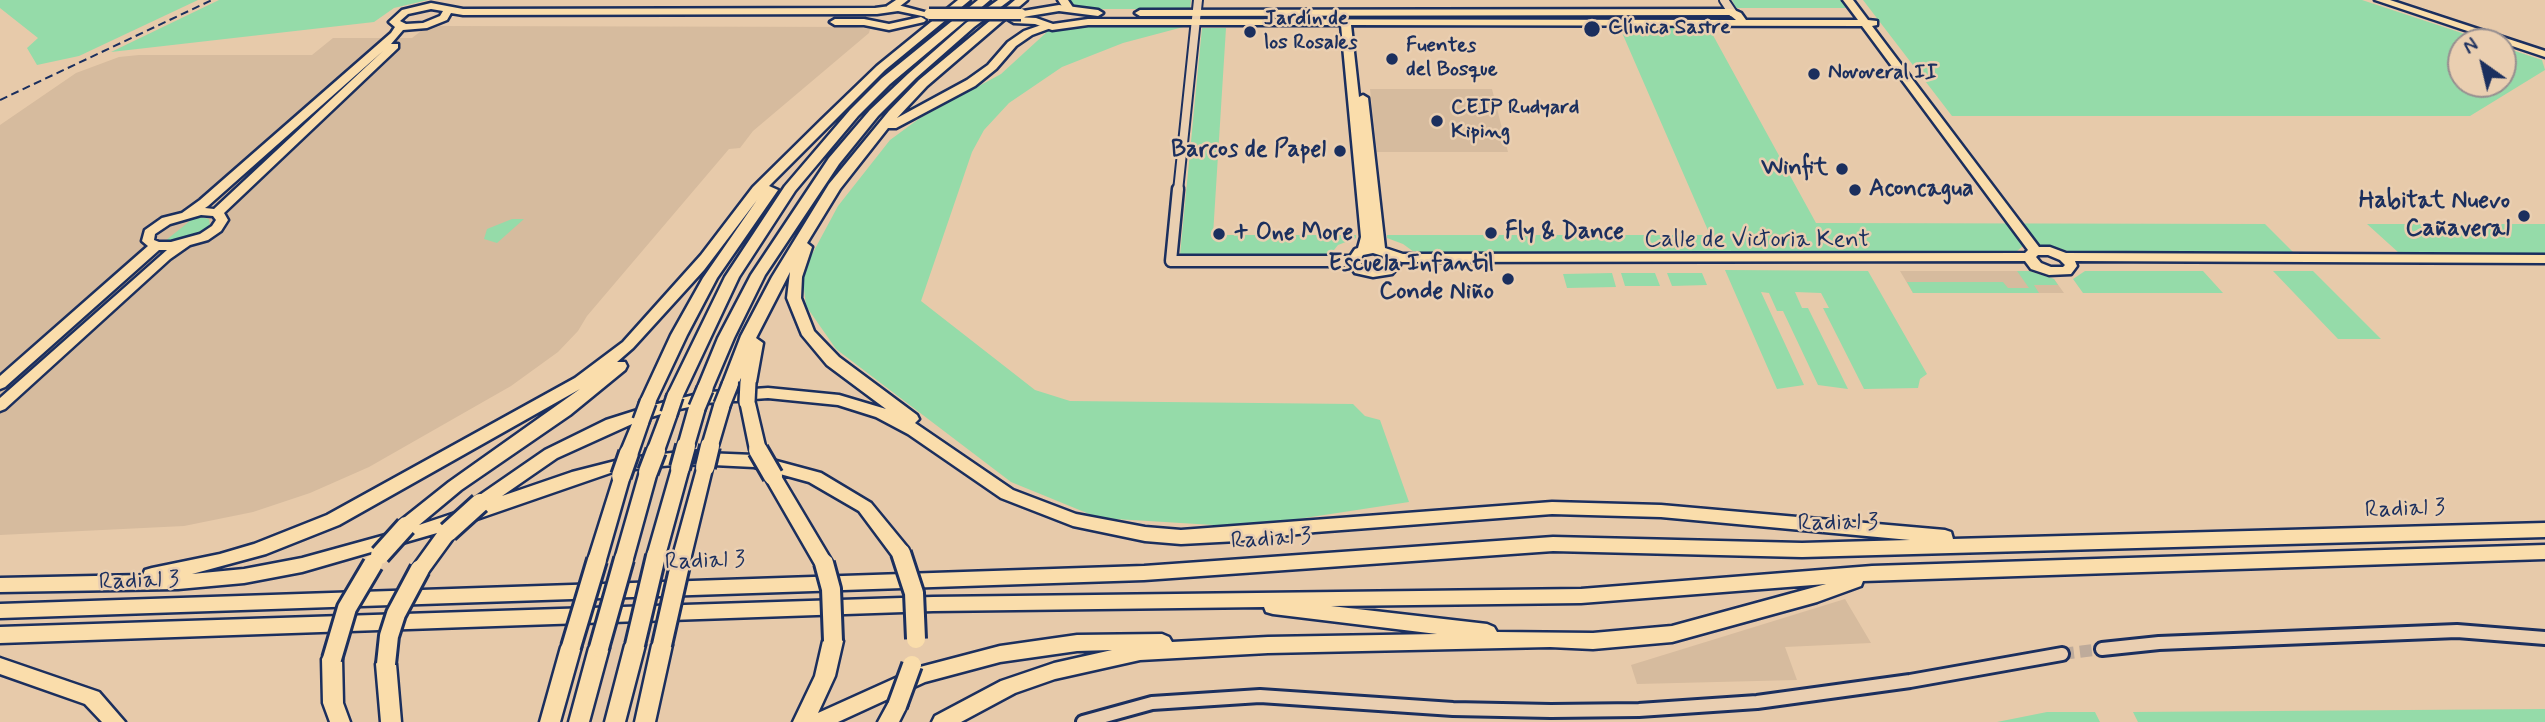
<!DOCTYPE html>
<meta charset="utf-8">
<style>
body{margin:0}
#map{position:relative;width:2545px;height:722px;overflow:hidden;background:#e7caaa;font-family:Mynerve,sans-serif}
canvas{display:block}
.north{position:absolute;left:2447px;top:28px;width:70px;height:70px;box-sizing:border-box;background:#eacfb1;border:2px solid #978f90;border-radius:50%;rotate:326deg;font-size:19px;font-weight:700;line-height:28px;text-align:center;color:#1b2f5e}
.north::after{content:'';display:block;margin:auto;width:24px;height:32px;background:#1b2f5e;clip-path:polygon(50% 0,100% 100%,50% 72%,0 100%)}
</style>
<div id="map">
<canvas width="2545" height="722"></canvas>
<div class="north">N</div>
</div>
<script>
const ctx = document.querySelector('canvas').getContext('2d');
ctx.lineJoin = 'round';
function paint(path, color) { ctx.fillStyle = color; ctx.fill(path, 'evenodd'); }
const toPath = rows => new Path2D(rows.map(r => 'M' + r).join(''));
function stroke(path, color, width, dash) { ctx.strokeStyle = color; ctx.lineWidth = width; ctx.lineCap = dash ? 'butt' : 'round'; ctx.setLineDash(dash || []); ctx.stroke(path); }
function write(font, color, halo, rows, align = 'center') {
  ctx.font = font + ' Mynerve,sans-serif'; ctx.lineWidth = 5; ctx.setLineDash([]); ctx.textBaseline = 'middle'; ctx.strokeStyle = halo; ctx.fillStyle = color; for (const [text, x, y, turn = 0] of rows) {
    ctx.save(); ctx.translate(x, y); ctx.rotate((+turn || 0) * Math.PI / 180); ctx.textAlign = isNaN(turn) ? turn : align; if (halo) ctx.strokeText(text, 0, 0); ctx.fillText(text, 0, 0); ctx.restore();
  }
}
paint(toPath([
 [440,26,855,27,870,29,869,33,753,131,740,148,729,149,587,316,578,331,558,352,511,386,369,467,310,493,253,512,184,526,0,535,0,125,76,73,119,57,139,55,312,55,333,38,412,38,421,31],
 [1370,89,1492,89,1508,152,1377,152],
 [1900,271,2029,271,2054,279,2064,293,1913,293],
 [1845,599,1871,643,1785,647,1797,680,1637,684,1631,665]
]), '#d6bb9e');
paint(toPath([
 [0,0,198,0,79,56,37,65,27,48,38,38,0,8],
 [219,0,428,0,394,8,374,22,111,52],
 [1068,0,1191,0,1190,9,1083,9,1071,5],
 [1732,0,1842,0,1847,8,1736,8],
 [1863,0,2362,0,2489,42,2461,42,2461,84,2503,84,2503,47,2542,60,2545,70,2470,116,1952,116],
 [1078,26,1187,26,1123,43,1062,67,1009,103,984,130,972,152,921,301,1035,390,1070,401,1353,404,1365,416,1380,420,1409,502,1246,527,1099,518,1011,482,836,349,806,306,802,273,838,206,890,140,920,118,1001,74,1048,31],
 [1202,28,1226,28,1213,235,1356,235,1356,238,1338,245,1330,255,1180,255],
 [1620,28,1709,28,1816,223,2265,224,2293,252,2071,252,2052,246,2024,245,2016,252,1414,252,1403,244,1387,238,1387,235,1710,235],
 [196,216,209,219,210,226,198,235,178,241,165,241],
 [512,219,524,219,497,243,484,239,487,229],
 [2367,224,2545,224,2545,253,2399,253],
 [1725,270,1868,271,1927,374,1920,379,1918,388,1864,389,1823,308,1829,308,1821,293,1795,292,1802,308,1808,308,1848,389,1818,385,1783,311,1777,311,1769,293,1761,292,1804,385,1777,389],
 [2017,271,2029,271,2054,279,2058,285,2034,285,2039,293,1913,293,1907,282,2003,282,2008,288,2029,288],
 [2085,271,2203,271,2223,293,2083,293,2073,279],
 [2273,271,2313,271,2381,339,2338,339],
 [1612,273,1616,287,1567,288,1563,274],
 [1621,273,1655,273,1660,286,1625,286],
 [1667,273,1702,273,1707,285,1672,286],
 [2545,709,2545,722,2138,722,2133,712],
 [2047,712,2095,712,2100,722,1997,722]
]), '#95dba9');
stroke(toPath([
 [2062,654,2102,649]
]), '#beab9b', 12, [12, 6]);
const minorFar2 = toPath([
 [1724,0,1732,12],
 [1178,191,1198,0]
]);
const minorFar1 = toPath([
 [1178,189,1171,261,1353,261]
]);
const minor = toPath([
 [2102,649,2159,643,2457,631,2545,638],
 [1083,722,1152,703,1260,696,1453,709,1551,711,1639,710,1757,702,1910,681,2062,654]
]);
const major = toPath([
 [1843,0,1853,0,1868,20,1877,21,1877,25,1872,26,2039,247,2050,247,2066,253,2545,255,2545,263,2075,261,2077,266,2071,274,2049,275,2031,269,2025,261,1402,262,1373,253,1363,255,1359,261,1364,267,1383,268,1394,261,1400,265,1392,274,1373,277,1355,273,1347,261,1355,249,1358,248,1361,237,1341,25,1088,25,1052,30,1035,24,1014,23,1009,20,1014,17,1036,18,1053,24,1088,19,1736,20,1730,15,1140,16,1135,13,1140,10,1732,9,1741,13,1746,20,1858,20,1843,0],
 [1351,25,1862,26,2028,250,2025,253,1403,254,1385,248,1368,98,1363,95,1359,97,1351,25],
 [2038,255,2048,255,2060,260,2065,265,2063,267,2051,267,2041,263,2036,257,2038,255],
 [2375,0,2390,0,2545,51,2545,57,2375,0],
 [431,3,463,9,875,8,898,5,932,14,927,17,898,11,877,14,463,15,451,13,447,20,427,28,403,30,391,44,398,44,398,48,224,213,228,220,221,231,208,240,190,245,170,259,5,409,0,411,0,398,167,250,159,250,5,387,0,389,0,376,148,246,142,241,145,230,162,218,182,213,200,200,391,33,395,27,389,22,402,10,431,3],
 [431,9,443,11,440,16,423,23,406,24,400,21,408,14,431,9],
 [383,51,214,209,205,208,208,206,383,51],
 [201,215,213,216,216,220,212,226,200,234,171,242,159,242,154,240,155,234,170,224,201,215],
 [1059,5,1098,10,1103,13,1098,16,1059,11,1023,17,1018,14,1023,11,1059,5],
 [921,17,926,20,924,22,889,30,864,25,835,25,830,22,835,19,864,19,889,24,921,17]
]);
const highway = toPath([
 [896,0,908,0,895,10,887,10,887,6,896,0],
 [958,0,970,0,885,70,769,186,778,190,717,278,687,335,654,405,672,400,667,396,725,277,785,186,850,110,882,78,978,0,990,0,890,84,858,116,795,191,739,277,682,398,702,393,697,389,718,338,751,275,829,158,870,110,908,74,966,23,998,0,1010,0,974,27,916,78,878,116,839,164,765,275,734,338,711,392,768,388,839,395,886,409,827,365,802,335,787,298,790,272,756,338,763,343,756,382,754,386,742,386,741,378,736,389,730,390,722,385,741,336,772,277,829,184,889,111,919,80,1015,0,1027,0,927,86,897,118,967,80,988,65,1008,42,1024,31,1047,23,1051,24,1051,28,1032,35,1016,46,996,69,975,86,896,128,888,128,840,189,807,243,812,247,802,277,801,298,814,331,839,357,917,415,919,419,915,423,1013,490,1076,514,1145,527,1181,530,1552,502,1661,505,1945,530,1951,532,1953,539,2545,523,2545,537,1802,557,1553,551,1144,580,0,618,0,604,1144,566,1553,537,1802,543,1910,540,1661,517,1552,514,1315,532,1238,541,1181,544,1145,541,1073,526,1001,498,908,434,876,417,838,405,768,398,754,399,766,450,764,454,752,454,750,450,740,401,728,401,730,405,718,446,710,452,702,446,715,402,702,404,705,408,694,446,686,452,678,446,689,407,675,410,677,414,663,454,680,452,754,455,821,473,871,503,908,548,910,553,908,558,901,560,894,558,859,511,809,482,780,474,833,563,831,568,824,570,817,568,764,476,770,471,754,467,713,465,691,556,689,561,682,563,675,561,673,556,698,465,686,464,689,468,665,556,663,561,656,563,649,561,647,556,673,465,652,467,657,472,633,559,631,564,624,566,617,564,615,559,641,468,623,471,630,476,606,560,604,565,597,567,590,565,588,560,616,471,454,527,457,532,454,537,427,574,420,576,413,574,411,569,437,533,302,572,244,583,178,589,0,592,0,578,143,575,145,570,152,568,220,554,254,544,327,515,575,378,623,342,701,255,753,187,821,120,877,66,958,0],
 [757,200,703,278,671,335,640,402,647,407,606,420,545,450,474,499,471,503,473,507,419,525,461,490,570,415,625,370,627,366,625,362,617,362,633,348,704,270,757,200],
 [580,389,449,482,400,521,397,526,400,531,302,558,244,569,192,574,266,554,339,525,580,389],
 [661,414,647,451,651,455,633,458,638,453,649,421,648,418,661,414],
 [632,424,620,453,627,458,572,472,502,496,557,458,632,424],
 [1058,0,1068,0,1074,9,1065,11,1058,0],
 [2545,545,2545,559,1863,581,1861,586,1817,602,1672,642,1593,649,1550,647,1268,653,1140,660,1055,679,1015,693,961,722,932,722,935,716,1001,681,1054,663,1112,650,1077,651,1000,662,925,682,838,722,793,722,815,676,823,641,826,636,833,633,840,636,843,641,835,676,818,713,920,667,1000,646,1077,635,1162,634,1169,637,1172,642,1268,637,1437,634,1273,614,1266,612,1264,607,933,611,0,643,0,627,933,597,1581,589,1872,566,2545,545],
 [1826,584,1672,626,1593,633,1497,632,1494,627,1487,624,1331,606,1581,603,1826,584],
 [635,637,642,640,645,645,625,722,605,722,625,645,628,640,635,637],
 [662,637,669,640,672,645,655,722,635,722,652,645,655,640,662,637],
 [571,639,578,641,581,647,560,722,540,722,561,647,564,641,571,639],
 [599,640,606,642,609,648,589,722,569,722,589,648,592,642,599,640],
 [332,651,339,653,342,659,343,703,350,722,330,722,323,703,322,659,325,653,332,651],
 [386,656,393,658,396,664,401,722,381,722,376,664,379,658,386,656],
 [0,658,99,692,125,722,102,722,85,704,0,674,0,658],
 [897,698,904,700,907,706,899,722,878,722,890,700,897,698]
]);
stroke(minorFar2, '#1b2f5e', 12);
stroke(minorFar1, '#1b2f5e', 15);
stroke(minor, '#1b2f5e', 18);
stroke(major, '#1b2f5e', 5);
stroke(highway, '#1b2f5e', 5);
stroke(minorFar2, '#eacfb1', 8);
stroke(minorFar1, '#eacfb1', 10);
stroke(minor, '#eacfb1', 12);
paint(major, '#faddab');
paint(highway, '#faddab');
stroke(toPath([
 [0,100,212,0]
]), '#1b2f5e', 2, [8, 4.5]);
const majorBridge = toPath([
 [929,14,1021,14]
]);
const highwayBridgeFar1 = toPath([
 [747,402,748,382],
 [722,405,730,385],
 [697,408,705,389],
 [669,414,675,396],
 [641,421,648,402]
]);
const highwayBridge = toPath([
 [758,450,773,476],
 [705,467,710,446],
 [680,468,686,446],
 [648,472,656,451],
 [621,476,629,453],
 [448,532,480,503],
 [901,553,914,593,916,639],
 [380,555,406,526],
 [824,563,831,589,833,641],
 [635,645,656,556],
 [662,645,682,556],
 [571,647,597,560],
 [599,648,624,559],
 [332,659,347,608,373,564],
 [386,664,389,636,396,614,420,569],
 [897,706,912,665]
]);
stroke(majorBridge, '#1b2f5e', 15, []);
stroke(highwayBridgeFar1, '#1b2f5e', 20, []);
stroke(highwayBridge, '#1b2f5e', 24, []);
stroke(majorBridge, '#faddab', 10);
stroke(highwayBridgeFar1, '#faddab', 15);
stroke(highwayBridge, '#faddab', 18);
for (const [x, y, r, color] of [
 [1592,29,9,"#1b2f5e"],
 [1250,32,7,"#1b2f5e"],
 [1392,59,7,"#1b2f5e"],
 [1814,74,7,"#1b2f5e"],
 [1437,121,7,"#1b2f5e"],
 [1340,151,7,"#1b2f5e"],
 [1842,169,7,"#1b2f5e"],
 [1855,190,7,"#1b2f5e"],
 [2524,216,7,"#1b2f5e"],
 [1491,233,7,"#1b2f5e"],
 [1219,234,7,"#1b2f5e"],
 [1508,279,7,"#1b2f5e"]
]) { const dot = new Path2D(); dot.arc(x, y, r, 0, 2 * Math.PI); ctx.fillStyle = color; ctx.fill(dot); stroke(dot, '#eacfb1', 2.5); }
write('bold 21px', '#1b2f5e', '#eacfb1', [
 ["Jardín de",1264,20],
 ["los Rosales",1264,44],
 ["Clínica Sastre",1608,29],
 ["Fuentes",1406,47],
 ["del Bosque",1406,71],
 ["Novoveral II",1828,74],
 ["CEIP Rudyard",1451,109],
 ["Kiping",1451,133]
], 'left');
write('bold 24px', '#1b2f5e', '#eacfb1', [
 ["Barcos de Papel",1326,151],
 ["Winfit",1828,169],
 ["Aconcagua",1869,190,"left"],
 ["Habitat Nuevo",2510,202],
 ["Cañaveral",2510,230],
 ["Fly & Dance",1505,233,"left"],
 ["+ One More",1233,234,"left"],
 ["Escuela Infantil",1494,265],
 ["Conde Niño",1494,293]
], 'right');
write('24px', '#1b2f5e', '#eacfb1', [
 ["Calle de Victoria Kent",1757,241],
 ["Radial 3",2405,510,-2],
 ["Radial 3",1838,524,-1],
 ["Radial 3",1271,540,-4],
 ["Radial 3",705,562,-2],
 ["Radial 3",139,582,-2]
]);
</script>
